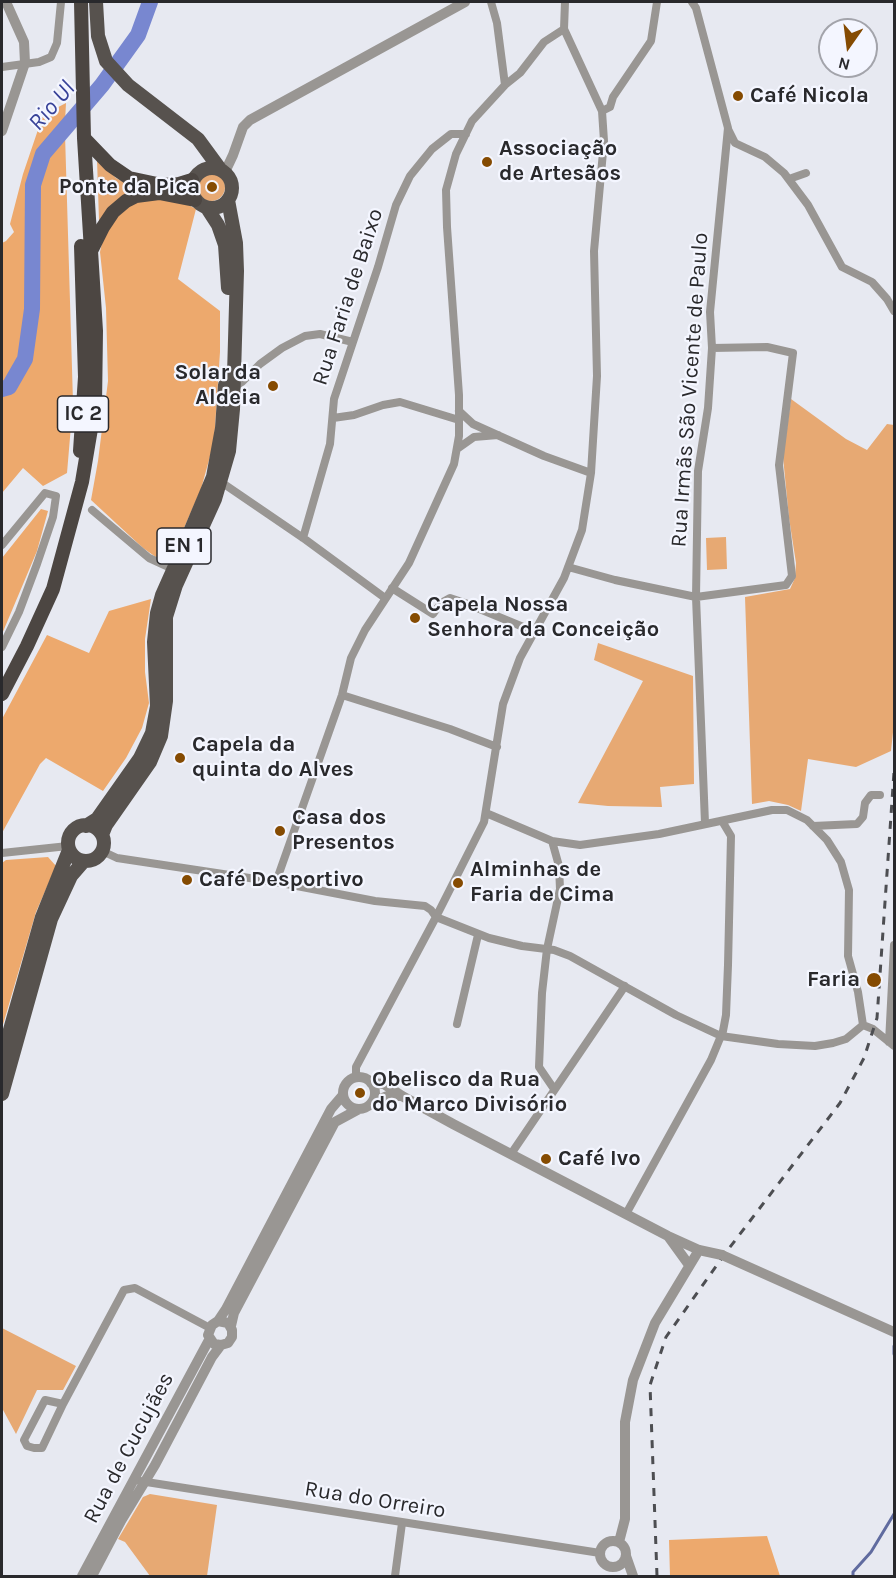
<!DOCTYPE html>
<meta charset="utf-8">
<style>
body{margin:0}
#map{position:relative;width:896px;height:1578px;overflow:hidden;background:#e7e9f1;font-family:Karla,sans-serif}
canvas{display:block}
.frame{position:absolute;inset:0;border:3px solid #29292c;pointer-events:none}
.north{position:absolute;left:818px;top:18px;width:60px;height:60px;box-sizing:border-box;background:#f4f6ff;border:2px solid #a3a4ab;border-radius:50%;rotate:194deg;font-size:16px;font-weight:700;line-height:24px;text-align:center;color:#29292c}
.north::after{content:'';display:block;margin:auto;width:21px;height:27px;background:#854b02;clip-path:polygon(50% 0,100% 100%,50% 72%,0 100%)}
</style>
<div id="map">
<canvas width="896" height="1578"></canvas>
<div class="frame"></div>
<div class="north">N</div>
</div>
<script>
const ctx = document.querySelector('canvas').getContext('2d');
ctx.lineJoin = 'round';
function paint(path, color) { ctx.fillStyle = color; ctx.fill(path, 'evenodd'); }
const toPath = rows => new Path2D(rows.map(r => 'M' + r).join(''));
function stroke(path, color, width, dash) { ctx.strokeStyle = color; ctx.lineWidth = width; ctx.lineCap = dash ? 'butt' : 'round'; ctx.setLineDash(dash || []); ctx.stroke(path); }
function write(font, color, halo, rows, align = 'center') {
  ctx.font = font + ' Karla,sans-serif'; ctx.lineWidth = 4.5; ctx.setLineDash([]); ctx.textBaseline = 'middle'; ctx.strokeStyle = halo; ctx.fillStyle = color; for (const [text, x, y, turn = 0] of rows) {
    ctx.save(); ctx.translate(x, y); ctx.rotate((+turn || 0) * Math.PI / 180); ctx.textAlign = isNaN(turn) ? turn : align; if (halo) ctx.strokeText(text, 0, 0); ctx.fillText(text, 0, 0); ctx.restore();
  }
}
paint(toPath([
 [97,159,116,178,133,187,142,188,99,221],
 '197 187a14 14 0 1 1 28 0a14 14 0 1 1-28 0Z',
 [791,399,846,439,867,450,887,424,894,425,894,723,891,751,856,767,808,759,801,811,788,805,769,801,752,804,745,597,790,589,795,578,796,563,789,518,783,457],
 [726,537,727,569,707,570,706,538],
 [598,643,693,676,694,784,660,787,662,807,608,806,578,803,643,681,594,660],
 [2,1328,76,1366,63,1390,37,1390,16,1434,2,1408],
 [150,1494,217,1505,207,1576,150,1576,125,1542,118,1539,143,1497]
]), '#e7a973');
paint(toPath([
 [66,103,65,122,49,141,42,154,32,182,30,208,28,323,18,365,8,382,2,386,2,243,6,241,14,232,10,224,23,174,43,115],
 [65,134,73,402,67,473,43,486,23,468,2,493,2,395,11,392,28,360,34,325,39,177,47,154],
 [158,197,179,200,196,209,178,279,220,311,220,352,214,442,201,489,170,560,160,560,143,548,91,500,98,461,108,381,106,308,100,252,103,238,111,222,136,201],
 [41,509,48,511,37,551,2,634,2,558],
 [151,599,145,639,145,672,149,703,142,728,126,758,103,791,46,758,40,764,2,833,2,719,47,635,89,653,109,611],
 [48,857,56,866,36,912,2,1028,2,863,6,860],
 [767,1536,780,1576,670,1576,669,1540]
]), '#eda96d');
stroke(toPath([
 [894,1346,894,1354],
 [853,1576,853,1572,871,1552,894,1514]
]), '#606b9f', 3);
stroke(toPath([
 [2,389,9,387,25,359,32,309,33,185,43,154,102,85,138,35,150,2]
]), '#7887d0', 16);
stroke(toPath([
 [692,2,696,8,728,128,710,312,712,348,708,408,698,471,696,597,705,823],
 [2,67,39,62,51,57,57,43,61,2],
 [505,85,520,73,544,42,564,29],
 [602,111,610,107,613,97,651,41,657,2],
 [728,129,735,143,765,157,784,173,808,205,842,267,872,282,887,299,894,311],
 [789,179,806,173],
 [231,389,242,382,260,364,282,348,305,336,320,334,353,342],
 [459,411,473,424,544,456,591,473],
 [333,418,354,415,383,405,400,402,459,420],
 [457,449,474,437,498,435],
 [221,482,306,540,385,598],
 [92,510,149,558,173,569],
 [303,538,330,444,334,399,378,267,396,205,410,176,432,149,451,134,466,134],
 [2,545,45,493,56,496,53,517,37,564,19,612,2,647],
 [568,567,615,580,696,597,786,585,792,576,779,465,793,353,767,347,712,348],
 [392,588,433,614,441,603,450,598,465,603,533,631],
 [342,695,450,729,497,747],
 [486,813,552,841,580,845,659,834,772,810,787,810,807,820,827,840,841,862,849,890,848,956,858,992,863,1025],
 [813,826,857,824,863,817,865,803,871,795,880,795],
 [552,841,559,866,560,889,547,949,542,993,539,1067,554,1089],
 [102,851,117,858,276,882,375,901,425,906,431,910,436,917],
 [2,853,68,846],
 [276,882,342,695,351,658,365,630,409,563,454,464,459,436,459,395,447,227,446,190,456,154,472,121,505,85,497,23,491,2],
 [436,917,489,938,522,946,554,950,570,956,676,1015,721,1036,778,1044,815,1046,833,1043,846,1039,863,1025],
 [457,1024,478,935],
 [863,1025,873,1029,894,1046],
 [889,1042,894,945],
 [356,1077,356,1067,436,917,484,822,503,704,520,658,564,578,582,530,591,473,597,376,594,251,604,141,602,111,564,29,565,2],
 [511,1154,625,986],
 [626,1214,711,1060,723,1031,726,1015,728,965,731,836,722,821],
 [63,1404,42,1448,34,1448,27,1446,24,1440,45,1400,63,1404,124,1290,135,1288,210,1328],
 [140,1481,600,1553],
 [395,1576,402,1523]
]), '#999693', 8);
stroke(toPath([
 [2,131,25,63,24,42,6,2],
 [225,172,233,155,243,127,250,120,465,2],
 '343 1093a16 16 0 1 1 32 0a16 16 0 1 1-32 0Z',
 [371,1083,384,1084,402,1096,453,1124,668,1236,699,1250,722,1255],
 [373,1102,387,1096,402,1096],
 [668,1236,689,1265],
 [218,1321,226,1309,331,1109,343,1095],
 [231,1326,234,1313,335,1122,359,1109],
 '600 1554a13 13 0 1 1 26 0a13 13 0 1 1-26 0Z',
 [619,1542,625,1519,625,1422,633,1380,655,1323,699,1250],
 [626,1556,633,1576],
 [82,1576,210,1338],
 [92,1576,121,1521,155,1465,212,1357,221,1345,228,1343,232,1337,232,1330,228,1323,218,1321,212,1325,208,1335,214,1344,221,1345]
]), '#999693', 10);
stroke(toPath([
 [96,2,98,36,106,61,128,85,198,139,220,169],
 '192 188a20 20 0 1 1 40 0a20 20 0 1 1-40 0Z',
 [207,208,218,225,225,245,228,288],
 [182,551,213,477,222,428,225,385],
 '68 843a18 18 0 1 1 36 0a18 18 0 1 1-36 0Z',
 [86,826,97,819,140,758,152,733,157,706,154,642,157,613,162,595,174,568],
 [102,835,106,825,150,762,161,736,166,701,166,617,176,585,215,499,229,451,233,409,237,271,236,243,228,200],
 [2,1058,42,917,69,850],
 [2,1094,51,919,71,876,84,861]
]), '#57524e', 14);
stroke(toPath([
 [84,138,110,165,129,178,162,185,179,184,192,180],
 [91,251,103,227,113,212,126,201,136,196,159,193,195,200],
 [80,451,85,377,81,246],
 [2,694,27,646,53,589,82,482,95,405,96,331,84,138,81,2]
]), '#4c4642', 14);
stroke(toPath([
 [657,1576,650,1385,666,1337,724,1255,840,1103,864,1058,877,1018,894,772]
]), '#4d4e52', 3, [8, 8]);
stroke(toPath([
 [722,1255,894,1332]
]), '#999693', 10);
for (const [x, y, r, color] of [
 [738,96,6,"#854b02"],
 [487,162,6,"#854b02"],
 [212,187,6,"#854b02"],
 [273,386,6,"#854b02"],
 [415,618,6,"#854b02"],
 [180,758,6,"#854b02"],
 [280,831,6,"#854b02"],
 [187,880,6,"#854b02"],
 [458,883,6,"#854b02"],
 [874,980,8,"#854b02"],
 [360,1093,6,"#854b02"],
 [546,1159,6,"#854b02"]
]) { const dot = new Path2D(); dot.arc(x, y, r, 0, 2 * Math.PI); ctx.fillStyle = color; ctx.fill(dot); stroke(dot, '#f4f6ff', 2); }
for (const [x, y, w] of [
 [83,414,51],
 [184,546,54]
]) { const box = new Path2D(); box.roundRect(x - w / 2, y - 18, w, 36, 4.5); ctx.fillStyle = '#f4f6ff'; ctx.fill(box); stroke(box, '#29292c', 1.5); }
write('bold 21px', '#29292c', null, [
 ["IC 2",83,414],
 ["EN 1",184,546]
]);
write('bold 22px', '#29292c', '#f4f6ff', [
 ["Café Nicola",750,96],
 ["Associação",499,149],
 ["de Artesãos",499,174],
 ["Ponte da Pica",200,187,"right"],
 ["Solar da",261,373,"right"],
 ["Aldeia",261,398,"right"],
 ["Capela Nossa",427,605],
 ["Senhora da Conceição",427,630],
 ["Capela da",192,745],
 ["quinta do Alves",192,770],
 ["Casa dos",292,818],
 ["Presentos",292,843],
 ["Alminhas de",470,870],
 ["Faria de Cima",470,895],
 ["Café Desportivo",199,880],
 ["Faria",860,980,"right"],
 ["Obelisco da Rua",372,1080],
 ["do Marco Divisório",372,1105],
 ["Café Ivo",558,1159]
], 'left');
write('22px', '#29292c', '#f4f6ff', [
 ["Rua Faria de Baixo",348,297,-72],
 ["Rua Irmãs São Vicente de Paulo",690,390,-86],
 ["Rua de Cucujães",129,1448,-62],
 ["Rua do Orreiro",375,1500,9]
]);
write('italic 24px', '#384298', '#f4f6ff', [
 ["Rio Ul",52,106,-49]
]);
</script>
